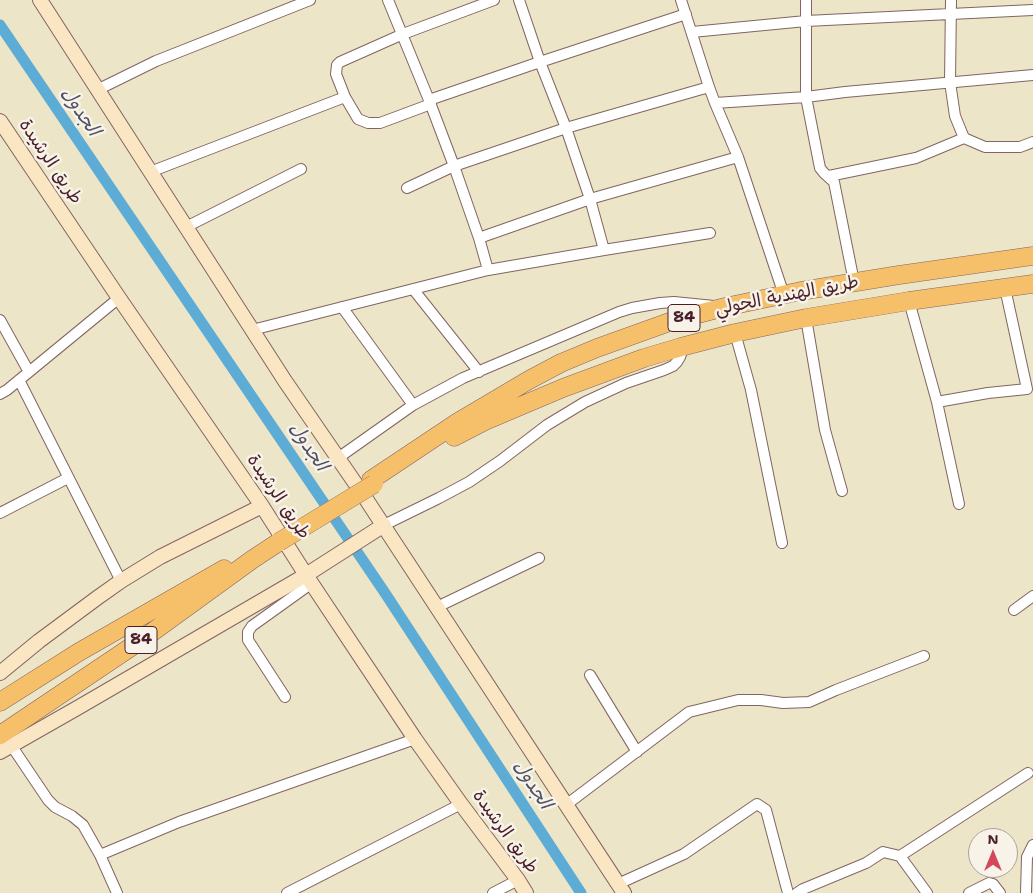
<!DOCTYPE html>
<meta charset="utf-8">
<style>
body{margin:0}
#map{position:relative;width:1033px;height:893px;overflow:hidden;background:#ece5c7;font-family:"Shantell Sans",sans-serif}
canvas{display:block}
.north{position:absolute;left:968px;top:828px;width:50px;height:50px;box-sizing:border-box;background:#f7f3e8;border:1px solid #b29e9c;border-radius:50%;rotate:0deg;font-size:14px;font-weight:700;line-height:20px;text-align:center;color:#4a1f2b}
.north::after{content:'';display:block;margin:auto;width:18px;height:22px;background:#d1495b;clip-path:polygon(50% 0,100% 100%,50% 72%,0 100%)}
</style>
<div id="map">
<canvas width="1033" height="893"></canvas>
<div class="north">N</div>
</div>
<script>
const ctx = document.querySelector('canvas').getContext('2d');
ctx.lineJoin = 'round';
const toPath = rows => new Path2D(rows.map(r => 'M' + r).join(''));
function stroke(path, color, width, dash) { ctx.strokeStyle = color; ctx.lineWidth = width; ctx.lineCap = dash ? 'butt' : 'round'; ctx.setLineDash(dash || []); ctx.stroke(path); }
function write(font, color, halo, rows, align = 'center') {
  ctx.font = font + ' "Shantell Sans","Playpen Sans Arabic",sans-serif'; ctx.lineWidth = 5; ctx.setLineDash([]); ctx.textBaseline = 'middle'; ctx.strokeStyle = halo; ctx.fillStyle = color; for (const [text, x, y, turn = 0] of rows) {
    ctx.save(); ctx.translate(x, y); ctx.rotate((+turn || 0) * Math.PI / 180); ctx.textAlign = isNaN(turn) ? turn : align; if (halo) ctx.strokeText(text, 0, 0); ctx.fillText(text, 0, 0); ctx.restore();
  }
}
stroke(toPath([
 [0,25,385,593,581,893]
]), '#5cacd6', 11);
const street = toPath([
 [388,0,429,100,454,166,479,238,488,270],
 [519,0,540,62,566,128,590,199,604,250],
 [681,0,709,87,715,103,738,157,784,295],
 [806,0,806,97,820,168,824,173,834,182,854,282],
 [951,0,950,82,955,116,964,138,985,147,1020,147,1033,142],
 [692,32,806,21,1033,10],
 [97,90,156,61,310,0],
 [429,100,540,62,686,14],
 [715,103,806,97,845,92,1033,75],
 [431,104,380,123,368,123,358,119,345,97,336,74,337,65,340,62,403,34,494,0],
 [150,172,345,97],
 [829,176,916,158,964,138],
 [407,188,454,166,566,128,709,87],
 [186,227,301,169],
 [479,238,590,199,738,157],
 [413,289,479,372],
 [909,301,937,402,959,504],
 [342,307,413,405],
 [806,318,825,430,842,491],
 [0,320,29,372],
 [252,330,488,270,604,250,710,233],
 [735,333,751,390,782,543],
 [19,380,121,581],
 [0,394,7,390,119,298],
 [937,402,988,393,1027,389,1005,288],
 [338,458,413,405,463,378,619,312,632,308,660,303,674,302,714,306],
 [0,513,68,478],
 [384,525,439,498,469,482,500,461,547,425,585,402,626,383,664,370,673,366,677,362,680,357,682,351,681,347],
 [437,607,539,558],
 [1014,610,1033,596],
 [590,675,637,752],
 [285,697,248,640,248,632,252,626,312,583],
 [11,745,48,800,55,807,72,816,83,825,100,855,117,893],
 [566,805,689,712,738,700,761,700,783,703,809,702,836,690,924,656],
 [100,855,179,822,415,739],
 [900,856,927,893],
 [618,884,684,854,757,804,766,810,788,893],
 [287,893,461,804],
 [493,893,518,880],
 [797,893,803,889,866,863,883,852,900,856,1028,773],
 [969,893,989,883,993,884,1000,893],
 [1026,893,1027,857,1033,845]
]);
const secondary = toPath([
 [40,0,285,381,364,496,624,893],
 [0,121,119,298,262,506,306,575,415,739,461,804,518,880,526,893],
 [306,575,384,525],
 [0,673,39,641,97,598,121,581,160,557,262,506],
 [0,752,79,707,306,575]
]);
const highway = toPath([
 [454,437,485,421,563,388,644,358,681,347,735,333,806,318,909,301,1033,284],
 [371,480,458,422,529,380,561,363,597,348,675,320,725,307,801,291,899,275,1033,256],
 [0,702,79,652,224,569],
 [0,735,140,641,253,559,279,542]
]);
stroke(street, '#836462', 12);
stroke(secondary, '#836462', 16);
stroke(highway, '#836462', 19);
stroke(street, '#fff', 10);
stroke(secondary, '#fbe6c4', 14);
stroke(highway, '#f6c06b', 18);
const highwayBridge = toPath([
 [279,542,374,484]
]);
stroke(highwayBridge, '#836462', 19, []);
stroke(highwayBridge, '#f6c06b', 18);
for (const [x, y, w] of [
 [684,318,32],
 [141,640,32]
]) { const box = new Path2D(); box.roundRect(x - w / 2, y - 13.5, w, 27, 4); ctx.fillStyle = '#f7f3e8'; ctx.fill(box); stroke(box, '#4a1f2b', 1); }
write('bold 16px', '#4a1f2b', null, [
 ["84",684,318],
 ["84",141,640]
]);
write('18px', '#4a1f2b', '#f7f3e8', [
 ["طريق الرشيدة",50,162,56],
 ["طريق الهندية الحولي",787,296,-11],
 ["طريق الرشيدة",278,497,56],
 ["طريق الرشيدة",505,832,54]
]);
write('italic 19px', '#505067', '#f7f3e8', [
 ["الجدول",80,112,56],
 ["الجدول",308,447,56],
 ["الجدول",532,785,57]
]);
</script>
